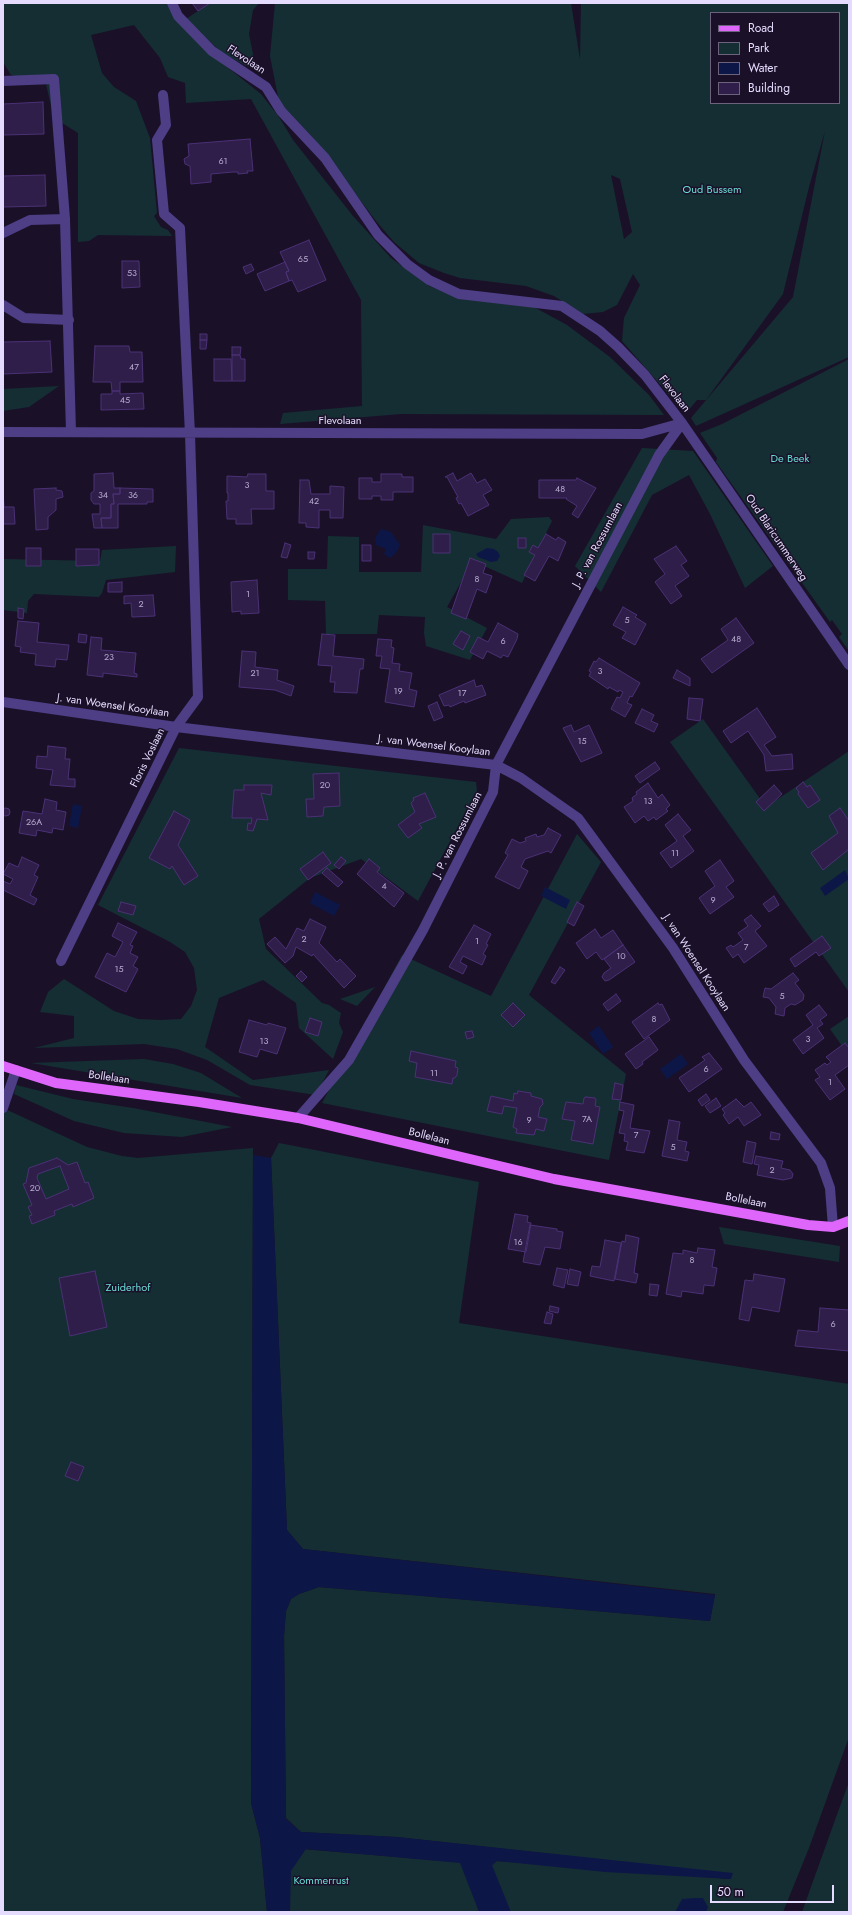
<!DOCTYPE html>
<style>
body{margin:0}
#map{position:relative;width:852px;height:1915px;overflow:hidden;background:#1a1129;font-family:Jost,sans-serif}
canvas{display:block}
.frame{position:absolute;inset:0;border:4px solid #e5dbfe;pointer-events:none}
.legend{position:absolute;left:710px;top:12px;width:130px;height:92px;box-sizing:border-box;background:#1a1129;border:1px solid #6b627e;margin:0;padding:5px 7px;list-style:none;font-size:12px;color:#e5dbfe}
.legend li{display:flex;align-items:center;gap:8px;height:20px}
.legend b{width:20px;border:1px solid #6b627e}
.scale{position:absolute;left:710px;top:1885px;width:124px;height:18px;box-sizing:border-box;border:2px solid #e5dbfe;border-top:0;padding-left:5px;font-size:12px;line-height:14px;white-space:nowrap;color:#e5dbfe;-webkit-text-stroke:3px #1a1129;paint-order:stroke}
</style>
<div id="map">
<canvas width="852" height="1915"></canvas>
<div class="frame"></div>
<ul class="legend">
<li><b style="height:5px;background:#de66fa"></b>Road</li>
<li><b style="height:11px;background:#152e33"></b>Park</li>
<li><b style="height:11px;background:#0d1747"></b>Water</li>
<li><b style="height:11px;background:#2f1e4a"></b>Building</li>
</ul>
<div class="scale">50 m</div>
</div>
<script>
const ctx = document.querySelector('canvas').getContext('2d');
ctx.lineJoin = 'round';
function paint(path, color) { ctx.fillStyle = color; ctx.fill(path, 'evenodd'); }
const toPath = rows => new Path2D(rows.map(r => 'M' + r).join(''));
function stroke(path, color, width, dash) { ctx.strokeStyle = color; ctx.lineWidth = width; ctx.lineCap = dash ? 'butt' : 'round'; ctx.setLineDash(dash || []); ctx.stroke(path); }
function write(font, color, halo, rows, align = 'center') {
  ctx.font = font + ' Jost,sans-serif'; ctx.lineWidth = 3; ctx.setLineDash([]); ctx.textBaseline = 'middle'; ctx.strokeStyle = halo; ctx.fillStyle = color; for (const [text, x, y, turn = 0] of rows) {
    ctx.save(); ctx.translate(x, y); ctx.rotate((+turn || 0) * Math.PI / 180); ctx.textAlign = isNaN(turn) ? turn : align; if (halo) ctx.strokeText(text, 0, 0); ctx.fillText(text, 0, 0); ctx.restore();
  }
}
paint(toPath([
 [3,3,168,3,202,47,261,94,279,117,293,140,353,216,391,258,429,286,463,299,532,306,567,325,610,357,649,395,664,415,401,414,280,424,283,413,362,406,361,300,251,99,186,103,185,83,168,77,160,58,134,25,91,35,102,73,114,87,136,101,150,138,157,213,154,216,161,227,168,230,172,236,98,235,89,241,78,242,78,133,54,118,46,84,11,75,3,62],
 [210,3,259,3,253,10,249,34,256,69,246,66,221,52,186,19],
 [275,3,571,3,580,59,581,3,849,3,849,357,696,426,691,418,793,297,825,131,809,187,783,294,706,400,697,400,687,412,678,401,672,398,622,341,624,318,640,285,633,274,617,305,603,312,583,314,554,296,526,286,460,278,444,273,419,263,394,242,376,221,313,138,279,102,270,56],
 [711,13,839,13,839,103,711,103],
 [611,175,620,179,632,232,624,239],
 [849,359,849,651,839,637,842,634,832,620,830,622,716,462,717,458,700,433,722,424],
 [59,386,29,407,3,411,3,389],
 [642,448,693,451,773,566,745,588,710,514,689,475,652,495,601,592,575,566],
 [549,517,552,521,522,583,473,561,447,607,487,628,470,660,426,646,424,633,425,617,379,615,377,634,326,634,325,601,288,600,288,569,327,569,328,536,359,537,359,572,421,572,423,525,496,539,511,519],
 [176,546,175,572,106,580,102,593,99,597,34,594,28,601,27,613,3,610,3,559,100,561,102,550],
 [703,719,766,807,849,751,849,992,670,742],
 [179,748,476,782,477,791,418,901,361,859,310,878,259,919,266,949,322,1003,329,1005,341,1013,339,1023,343,1032,333,1059,299,1028,296,1003,263,980,219,998,205,1047,253,1080,329,1070,316,1095,250,1085,207,1060,177,1049,144,1044,34,1048,74,1038,74,1016,40,1012,48,992,64,979,114,1011,138,1019,161,1020,181,1019,191,1006,197,990,194,968,185,952,170,942,98,905],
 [577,834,601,862,529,995,626,1074,609,1160,322,1103,402,955,491,996],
 [375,987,357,1006,340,999],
 [849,1016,849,1056,830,1029],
 [144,1059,173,1064,201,1073,242,1098,31,1063],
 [16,1085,73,1099,133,1108,232,1127,182,1137,124,1133,74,1121,14,1094],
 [3,1108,87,1147,122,1156,138,1158,253,1148,251,1803,260,1838,267,1912,3,1912],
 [279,1143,479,1182,459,1323,849,1384,849,1737,809,1848,783,1912,289,1912,290,1848,492,1865,497,1861,730,1879,732,1874,397,1837,301,1832,286,1818,284,1636,286,1611,291,1599,299,1594,319,1587,710,1621,715,1594,303,1549,287,1530,271,1158],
 [719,1227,840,1246,839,1262,724,1244],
 [849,1782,849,1912,802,1912,839,1809]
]), '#152e33');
paint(toPath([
 [381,529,391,532,400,545,396,553,390,558,384,554,386,549,376,545,375,538],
 [487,548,494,549,498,552,500,556,497,561,491,562,478,557,476,554],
 [73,804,82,806,78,828,69,826],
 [845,870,849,879,825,896,820,888],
 [545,887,570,900,566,909,541,896],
 [315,892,340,905,334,916,310,903],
 [599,1026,613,1047,603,1054,589,1033],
 [681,1054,688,1064,667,1079,660,1069],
 [253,1155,271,1158,287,1530,303,1549,715,1595,710,1621,319,1587,299,1594,291,1599,286,1611,284,1636,286,1819,301,1832,397,1837,733,1873,731,1879,605,1872,497,1861,492,1865,511,1912,479,1912,460,1863,306,1849,291,1871,290,1912,267,1912,260,1838,251,1803],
 [695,1898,703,1898,708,1907,706,1912,675,1912,682,1899]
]), '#0d1747');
const building = toPath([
 [192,3,210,3,198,11,192,3],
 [43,102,44,134,3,135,3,104,43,102],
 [250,139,253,171,247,171,248,173,238,174,238,172,233,172,211,174,211,182,191,184,190,166,185,164,184,159,189,156,188,144,250,139],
 [45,175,46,206,3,207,3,176,45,175],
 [309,240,326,280,298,292,292,280,289,281,287,276,286,272,289,271,280,252,309,240],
 [122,261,139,261,140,287,122,288,122,261],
 [285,262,289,271,286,272,289,281,265,291,257,274,285,262],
 [251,264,254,270,246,274,243,267,251,264],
 [200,334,207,334,207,340,200,340,200,334],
 [200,340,207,340,206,349,200,349,200,340],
 [50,341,52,372,3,374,3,342,50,341],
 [95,346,129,346,130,352,142,352,143,382,120,382,120,391,112,391,111,382,93,382,95,346],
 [232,347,241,347,240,355,232,355,232,347],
 [232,355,240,355,241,359,245,359,245,381,232,381,232,355],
 [214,359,231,359,232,381,214,381,214,359],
 [112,391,120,391,120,394,143,393,144,409,101,410,101,394,112,394,112,391],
 [113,473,114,488,120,488,120,494,113,494,114,504,111,504,111,518,101,518,102,528,94,528,92,514,100,514,100,504,94,504,91,500,91,493,94,491,94,474,113,473],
 [453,473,457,481,471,473,477,483,485,479,492,490,483,495,489,505,468,516,461,503,459,504,456,498,458,497,447,477,445,477,453,473],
 [248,474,266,474,266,491,274,491,274,509,251,509,252,524,236,524,236,519,227,519,226,501,228,501,228,493,227,493,227,476,247,477,248,474],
 [381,474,402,474,402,477,413,477,413,492,393,492,393,500,381,500,381,496,372,496,372,499,359,499,359,478,372,478,372,482,381,482,381,474],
 [577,478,596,488,578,518,572,514,577,506,566,499,567,498,539,498,539,480,576,480,577,478],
 [300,480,309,480,311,494,330,494,330,486,344,487,343,518,330,518,330,510,319,510,319,528,306,527,306,523,299,523,300,480],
 [56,488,56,490,62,491,63,497,56,499,56,510,48,517,48,529,36,530,34,489,56,488],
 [120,488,153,489,153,502,147,502,147,504,118,504,118,528,102,528,101,518,111,518,111,504,114,504,113,494,120,494,120,488],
 [3,490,4,507,14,507,15,524,3,524,3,490],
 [433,534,450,534,450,553,433,553,433,534],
 [546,534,556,540,558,537,566,542,558,561,549,556,535,581,524,575,535,555,529,552,533,545,538,548,546,534],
 [518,538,526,538,526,548,518,548,518,538],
 [285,543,291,545,287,558,281,557,285,543],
 [362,545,371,545,371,561,362,561,362,545],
 [676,546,687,561,681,565,689,576,675,586,682,596,671,604,655,582,665,574,654,559,676,546],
 [26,548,41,548,41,566,26,566,26,548],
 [76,549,99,549,99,565,76,566,76,549],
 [308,552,315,552,314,559,308,559,308,552],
 [470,558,486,564,483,573,492,576,486,593,477,589,466,619,451,613,470,558],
 [257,580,259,613,241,614,241,611,232,612,231,582,257,580],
 [122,582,122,592,108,592,108,583,122,582],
 [153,595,155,616,132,617,131,603,124,604,124,596,153,595],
 [623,607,637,615,635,617,646,624,635,645,622,638,626,632,613,625,623,607],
 [18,608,24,609,23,619,18,618,18,608],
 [736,618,754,643,712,673,701,659,728,640,721,629,736,618],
 [18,621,39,623,37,642,69,645,67,660,56,659,55,667,35,665,36,654,20,652,21,647,15,646,18,621],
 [498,623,518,634,517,639,508,657,503,655,501,658,487,651,483,659,470,652,478,637,488,642,498,623],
 [461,631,470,636,463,650,453,644,461,631],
 [79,634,87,635,86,643,78,642,79,634],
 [322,634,335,635,333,656,364,659,363,669,360,669,357,693,334,692,335,682,330,682,332,666,318,665,322,634],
 [91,637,102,638,101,650,136,653,134,673,137,674,137,677,103,673,103,677,87,675,91,637],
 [378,639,392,640,391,647,394,648,392,663,400,664,399,671,412,673,409,689,417,691,414,707,385,702,390,669,380,668,382,656,376,656,378,639],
 [242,651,256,652,255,667,278,670,277,680,294,686,291,696,275,690,239,687,242,651],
 [599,658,640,683,632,697,630,696,627,703,632,705,625,717,611,709,617,697,620,698,623,692,619,690,618,692,609,687,608,689,589,676,591,672,589,671,594,661,596,662,599,658],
 [677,670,690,678,690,686,673,678,677,670],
 [474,680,476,687,482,685,486,695,465,703,464,701,450,707,449,705,444,706,439,695,474,680],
 [689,698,703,699,700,721,687,719,689,698],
 [437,702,443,717,434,721,428,706,437,702],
 [757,708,776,737,764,745,772,756,792,754,793,769,766,771,764,755,748,731,731,743,723,731,757,708],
 [642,709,654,715,651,721,658,724,654,732,635,723,642,709],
 [571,725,574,732,589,725,602,753,581,762,563,728,571,725],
 [48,746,66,748,65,759,70,759,68,779,75,779,75,787,50,785,53,770,36,768,37,756,47,757,48,746],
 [655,762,660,769,640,783,635,776,655,762],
 [339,773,340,806,324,807,323,816,307,817,306,799,314,799,313,774,339,773],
 [803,782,807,787,810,785,820,800,808,808,798,794,799,792,796,788,803,782],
 [648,783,658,798,662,794,670,805,666,809,668,811,656,820,654,817,648,821,644,816,635,823,624,807,633,801,632,798,637,794,636,792,648,783],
 [244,785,272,785,271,795,261,793,268,820,257,819,253,831,247,830,248,823,251,824,252,818,232,818,234,790,244,790,244,785],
 [774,785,782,794,764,811,756,802,774,785],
 [425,793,436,817,419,824,422,828,408,838,398,825,415,812,411,803,414,800,413,798,425,793],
 [45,799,57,802,56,810,66,812,63,830,53,828,52,833,37,830,36,836,19,833,23,811,42,814,45,799],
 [840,808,849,821,849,849,823,870,811,853,838,833,829,816,840,808],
 '2 812a4 4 0 1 1 8 0a4 4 0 1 1-8 0Z',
 [174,811,190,820,178,845,198,876,184,885,172,866,170,869,149,858,174,811],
 [678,814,691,830,683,836,694,851,671,868,660,853,677,841,665,825,678,814],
 [548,828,561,835,551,853,548,851,525,859,521,867,528,871,519,889,495,877,508,855,505,853,512,839,520,843,526,841,525,838,536,834,537,837,544,835,548,828],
 [323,852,331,863,308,880,300,869,323,852],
 [22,857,39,865,34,875,38,877,30,895,37,899,34,905,3,890,3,881,10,884,13,879,3,874,9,863,18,867,22,857],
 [341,857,346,861,339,869,334,865,341,857],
 [369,859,380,868,377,872,404,893,394,907,357,874,369,859],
 [720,860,734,881,726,887,734,897,710,914,699,898,715,886,705,871,720,860],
 [327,868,343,882,338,887,322,873,327,868],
 [774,896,779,905,769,912,763,904,774,896],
 [121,902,136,906,133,915,118,911,121,902],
 [577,902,584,906,574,926,567,922,577,902],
 [751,915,761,926,755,931,767,946,744,963,738,954,733,958,726,948,731,945,733,947,743,940,738,933,748,926,744,920,751,915],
 [310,919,326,927,319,943,337,962,340,959,356,976,344,988,313,954,312,956,296,947,293,956,285,963,267,944,275,937,286,949,297,928,304,931,310,919],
 [118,923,137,932,130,945,133,946,130,953,138,957,133,966,138,969,126,992,95,977,107,953,115,957,123,942,112,936,118,923],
 [474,925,491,934,486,944,488,945,483,954,486,956,482,965,463,956,460,962,467,966,463,974,449,967,474,925],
 [595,929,601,938,613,930,623,945,602,960,596,952,587,959,576,943,595,929],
 [822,936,831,948,819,956,816,952,795,967,790,959,822,936],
 [623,945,635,962,609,980,605,981,602,977,604,973,611,968,604,959,623,945],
 [560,967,565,970,555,984,551,982,560,967],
 [301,971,307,977,302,982,296,976,301,971],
 [793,973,799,980,795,983,804,995,803,1000,795,1005,791,1004,785,1008,784,1016,775,1014,776,1007,769,998,763,997,765,988,771,989,793,973],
 [616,994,621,1001,608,1011,603,1004,616,994],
 [513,1003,525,1015,513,1027,501,1015,513,1003],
 [658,1003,659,1005,662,1004,670,1020,644,1039,632,1022,658,1003],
 [819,1005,827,1015,820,1020,823,1024,817,1028,824,1038,803,1054,793,1040,813,1025,806,1015,819,1005],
 [310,1018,322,1022,318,1036,305,1032,310,1018],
 [249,1020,267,1025,268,1023,286,1028,277,1054,260,1049,257,1057,239,1052,249,1020],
 [472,1031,474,1037,467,1039,465,1032,472,1031],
 [649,1037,658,1050,642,1062,643,1064,636,1069,625,1054,649,1037],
 [845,1043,849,1048,849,1065,835,1075,845,1089,830,1100,815,1080,820,1077,815,1070,825,1063,827,1065,831,1062,826,1057,845,1043],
 [411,1051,456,1061,455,1067,458,1068,457,1075,455,1078,453,1078,452,1084,415,1077,417,1063,409,1061,411,1051],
 [709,1053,722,1069,689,1092,679,1078,705,1060,702,1057,709,1053],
 [615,1083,623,1085,621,1100,612,1099,615,1083],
 [518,1091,531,1093,531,1096,542,1099,543,1104,540,1107,538,1117,547,1119,544,1131,536,1129,534,1135,516,1133,517,1129,513,1127,517,1108,504,1106,502,1114,487,1111,491,1096,513,1101,514,1093,517,1094,518,1091],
 [706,1094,710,1100,702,1106,698,1100,706,1094],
 [586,1097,595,1098,596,1100,595,1106,600,1107,593,1144,571,1140,575,1121,562,1119,566,1102,583,1104,584,1098,586,1097],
 [716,1098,721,1106,710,1113,705,1106,716,1098],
 [736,1099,744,1107,751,1102,761,1115,744,1126,738,1117,729,1124,723,1115,725,1113,722,1109,736,1099],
 [620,1102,634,1105,630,1128,650,1131,644,1153,626,1150,628,1142,624,1141,625,1134,619,1133,624,1111,619,1110,620,1102],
 [669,1120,680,1122,677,1140,687,1142,685,1151,689,1152,687,1161,662,1156,669,1120],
 [771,1132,780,1134,779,1140,770,1139,771,1132],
 [747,1141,756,1143,752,1164,743,1162,747,1141],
 [756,1156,783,1161,781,1168,790,1170,793,1174,792,1178,783,1180,757,1175,759,1165,754,1164,756,1156],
 [57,1158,68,1165,77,1162,85,1183,88,1182,94,1198,73,1207,72,1204,54,1211,55,1215,32,1224,29,1216,32,1215,28,1207,32,1205,23,1184,26,1183,29,1168,57,1158],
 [60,1166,69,1189,46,1199,37,1178,38,1174,60,1166],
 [515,1214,528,1216,527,1222,531,1223,526,1252,508,1249,515,1214],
 [530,1225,557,1229,557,1231,563,1232,560,1249,545,1247,540,1265,523,1262,530,1225],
 [626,1235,639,1238,634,1273,638,1274,636,1283,615,1279,622,1241,625,1242,626,1235],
 [605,1240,621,1243,614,1281,590,1276,592,1266,600,1267,605,1240],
 [698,1248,715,1250,712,1267,717,1268,714,1286,704,1285,703,1294,682,1291,681,1297,666,1294,673,1253,683,1254,683,1250,697,1253,698,1248],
 [557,1268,568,1270,564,1288,553,1285,557,1268],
 [570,1269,581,1272,578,1286,567,1284,570,1269],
 [95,1271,107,1327,70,1336,59,1278,95,1271],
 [754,1274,785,1279,779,1312,752,1307,749,1321,739,1319,745,1280,753,1281,754,1274],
 [650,1284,659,1285,657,1296,649,1295,650,1284],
 [550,1306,559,1308,558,1313,549,1311,550,1306],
 [820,1308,849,1310,849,1351,795,1346,798,1330,818,1332,820,1308],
 [547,1312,553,1314,551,1324,544,1323,547,1312],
 [71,1462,84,1467,78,1481,65,1476,71,1462]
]);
paint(building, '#2f1e4a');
stroke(building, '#4b3175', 1);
stroke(toPath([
 [172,3,178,16,212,51,266,87,281,111,325,158,378,235,407,264,429,280,459,294,562,306,600,331,618,347,645,375,682,423,849,665],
 [3,81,54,79,65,219,71,432],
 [3,233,30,220,65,219],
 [3,305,24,318,69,320],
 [3,432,642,434,682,423],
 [3,702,176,727,496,765,521,778,578,818,673,948,744,1060,821,1163,830,1188,833,1227],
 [61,961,176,727,198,697,190,434,180,228,164,214,157,140,166,125,163,95],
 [3,1108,16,1070],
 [298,1118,349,1060,423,930,493,792,496,765,659,455,682,423]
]), '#4e3e86', 10);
stroke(toPath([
 [3,1066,56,1083,199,1102,298,1118,554,1179,808,1225,833,1227,849,1221]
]), '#de66fa', 10);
write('9px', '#b8acd1', null, [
 ["61",223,162],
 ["65",303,260],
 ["53",132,274],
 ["47",134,368],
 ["45",125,401],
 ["3",247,486],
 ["48",560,490],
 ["34",103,496],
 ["36",133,496],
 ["42",314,502],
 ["8",477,580],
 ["1",248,595],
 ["2",141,605],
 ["5",627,621],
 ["48",736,640],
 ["6",503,642],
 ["23",109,658],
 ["3",600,672],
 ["21",255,674],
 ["19",398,692],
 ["17",462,694],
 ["15",582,742],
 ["20",325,786],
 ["13",648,802],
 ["26A",34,823],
 ["11",675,854],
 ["4",384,887],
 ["9",713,901],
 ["2",304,940],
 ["1",477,942],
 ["7",746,948],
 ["10",621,957],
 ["15",119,970],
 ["5",782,997],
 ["8",654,1020],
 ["3",808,1040],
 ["13",264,1042],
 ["6",706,1070],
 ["11",434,1074],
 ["1",830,1083],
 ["7A",587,1120],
 ["9",529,1121],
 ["7",636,1136],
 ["5",673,1148],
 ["2",772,1171],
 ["20",35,1189],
 ["16",518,1243],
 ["8",692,1261],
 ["6",833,1325]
]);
write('11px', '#e5dbfe', '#1a1129', [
 ["Flevolaan",246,60,33],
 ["Flevolaan",674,394,52],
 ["Flevolaan",340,421],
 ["Oud Blaricummerweg",776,538,56],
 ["J. P. van Rossumlaan",598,545,-62],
 ["J. van Woensel Kooylaan",113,706,8],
 ["J. van Woensel Kooylaan",434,746,7],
 ["Floris Voslaan",148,758,-64],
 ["J. P. van Rossumlaan",458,835,-63],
 ["J. van Woensel Kooylaan",696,963,57],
 ["Bollelaan",109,1078,8],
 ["Bollelaan",429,1137,14],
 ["Bollelaan",746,1201,11]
]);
write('11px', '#68ddd6', '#1a1129', [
 ["Oud Bussem",712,190],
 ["De Beek",790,459],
 ["Zuiderhof",128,1288],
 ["Kommerrust",321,1881]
]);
</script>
